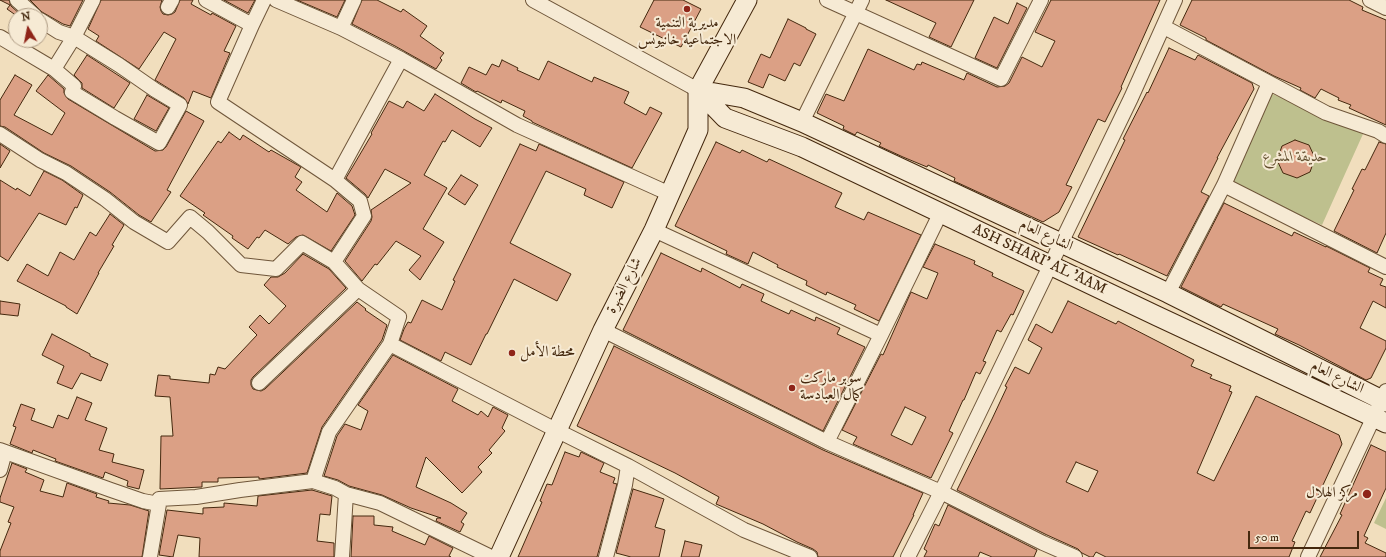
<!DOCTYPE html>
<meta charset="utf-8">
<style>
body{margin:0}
#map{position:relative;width:1386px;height:557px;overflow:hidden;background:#f1debd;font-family:"IM FELL DW Pica",serif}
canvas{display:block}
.north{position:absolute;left:8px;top:8px;width:40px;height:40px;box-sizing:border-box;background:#f6ead4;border:1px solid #af9c85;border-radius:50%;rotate:350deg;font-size:11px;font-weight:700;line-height:16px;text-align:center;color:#44280e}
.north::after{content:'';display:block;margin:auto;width:14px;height:18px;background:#8f2418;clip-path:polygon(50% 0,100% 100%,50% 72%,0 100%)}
.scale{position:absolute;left:1248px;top:531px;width:111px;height:18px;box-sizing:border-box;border:2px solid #44280e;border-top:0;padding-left:5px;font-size:12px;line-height:14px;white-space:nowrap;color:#44280e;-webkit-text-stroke:3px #f6ead4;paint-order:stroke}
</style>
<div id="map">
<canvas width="1386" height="557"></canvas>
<div class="north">N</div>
<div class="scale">50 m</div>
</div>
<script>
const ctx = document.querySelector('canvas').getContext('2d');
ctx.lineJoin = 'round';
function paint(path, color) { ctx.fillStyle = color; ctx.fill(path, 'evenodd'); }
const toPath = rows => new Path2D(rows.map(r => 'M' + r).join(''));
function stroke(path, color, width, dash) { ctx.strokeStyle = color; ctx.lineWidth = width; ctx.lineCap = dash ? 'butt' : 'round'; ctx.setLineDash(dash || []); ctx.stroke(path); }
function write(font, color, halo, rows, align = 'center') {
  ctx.font = font + ' "IM FELL DW Pica",Amiri,serif'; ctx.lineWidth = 4; ctx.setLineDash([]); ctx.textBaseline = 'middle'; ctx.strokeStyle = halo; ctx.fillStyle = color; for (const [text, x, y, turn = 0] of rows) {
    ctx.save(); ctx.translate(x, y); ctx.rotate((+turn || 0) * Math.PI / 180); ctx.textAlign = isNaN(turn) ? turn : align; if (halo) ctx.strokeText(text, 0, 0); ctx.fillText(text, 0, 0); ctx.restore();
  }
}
paint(toPath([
 [1268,92,1363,134,1322,225,1227,183],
 [1386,498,1386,529,1374,523]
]), '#bec08e');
const building = toPath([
 [0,0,9,0,11,6,22,16,17,16,7,9,10,5,0,0],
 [30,0,83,0,70,26,63,24,42,12,30,0],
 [101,0,162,0,160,7,161,11,163,14,168,15,172,14,175,12,180,0,193,0,191,4,211,15,212,13,236,26,224,51,230,53,211,98,193,91,188,104,184,98,155,80,176,39,164,32,139,69,96,41,99,36,88,29,101,0],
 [224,0,255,0,248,13,224,0],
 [297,0,345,0,337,17,297,0],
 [362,0,377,0,401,12,403,9,427,26,420,36,444,53,440,58,442,60,436,69,395,46,352,24,362,0],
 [654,0,683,0,701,9,681,47,640,27,654,0],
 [886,0,974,0,951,47,929,37,936,23,886,0],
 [1051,0,1160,0,1121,87,1122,88,1105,122,1098,119,1066,185,1072,187,1059,212,1043,222,954,181,955,178,928,165,927,167,903,157,879,146,881,143,857,132,855,135,843,129,844,126,817,113,826,94,844,101,868,49,914,70,917,64,921,65,922,62,964,80,967,73,997,87,1005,86,1009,83,1022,57,1042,67,1055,41,1035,32,1051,0],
 [1192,0,1349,0,1363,7,1362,10,1386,20,1386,125,1349,108,1351,105,1338,100,1339,98,1321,89,1315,98,1300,90,1301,88,1274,76,1206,40,1206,38,1180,25,1192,0],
 [1017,3,1027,8,997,68,975,58,994,17,1008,24,1017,3],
 [788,19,806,28,806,29,816,34,800,66,794,63,785,81,769,74,763,88,748,82,761,54,770,58,788,19],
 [1169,48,1195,60,1198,55,1252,83,1254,89,1217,158,1218,158,1201,192,1209,196,1167,276,1119,254,1118,255,1078,237,1125,140,1123,139,1147,92,1148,93,1169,48],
 [87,55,130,83,114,108,82,88,82,83,74,75,87,55],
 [502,60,518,68,517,70,539,80,548,61,592,82,594,77,629,92,624,103,646,115,650,107,662,113,632,168,532,122,532,121,523,116,525,111,502,100,501,103,477,91,476,92,461,83,469,67,486,75,492,64,499,67,502,60],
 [15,75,32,85,14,115,52,135,65,113,36,91,48,75,64,89,64,93,68,99,155,151,163,150,166,147,186,111,204,121,167,190,171,192,151,222,139,215,110,192,71,166,44,153,5,127,0,126,0,100,15,75],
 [435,94,475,119,492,128,480,147,452,130,445,142,443,141,424,175,447,188,423,229,444,242,420,280,409,270,421,256,396,241,377,265,375,264,362,281,345,261,371,221,372,217,371,210,411,183,385,169,368,198,365,194,346,178,372,134,371,133,389,101,403,108,407,101,424,111,435,94],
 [147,95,169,108,156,131,134,119,147,95],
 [229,132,240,140,243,135,269,152,271,150,301,167,295,177,302,182,296,190,327,212,337,193,352,206,355,215,331,251,303,235,296,237,288,244,265,230,259,238,257,237,248,249,232,238,233,236,203,215,205,213,180,196,218,141,221,143,229,132],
 [1295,140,1309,145,1315,158,1310,172,1297,178,1283,173,1277,160,1282,146,1295,140],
 [716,142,740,153,742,150,767,162,769,159,842,193,835,207,864,220,868,212,921,235,879,321,854,309,856,305,827,292,826,295,806,285,807,281,777,267,778,265,753,252,748,264,726,254,727,251,675,226,716,142],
 [1379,142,1386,144,1386,233,1377,253,1334,231,1354,190,1352,189,1362,169,1365,170,1379,142],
 [0,144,10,151,0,168,0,144],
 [520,144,536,151,539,144,624,182,612,208,584,195,586,189,546,171,510,243,571,274,557,301,514,279,487,334,486,334,471,365,445,352,441,361,400,340,404,329,408,322,411,323,422,300,442,310,455,281,453,280,520,144],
 [44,171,62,180,83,195,77,208,75,207,66,225,39,213,8,261,0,256,0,180,16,190,17,188,30,196,44,171],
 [461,175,478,185,465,205,448,194,461,175],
 [1224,203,1292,236,1294,232,1326,247,1326,246,1370,268,1368,272,1383,279,1380,285,1386,287,1386,308,1373,301,1360,328,1386,341,1386,348,1371,378,1366,380,1299,345,1275,334,1278,329,1223,304,1221,307,1181,287,1224,203],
 [110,214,124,225,112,245,114,246,98,273,99,273,77,314,66,307,66,306,17,281,27,264,48,276,60,252,74,260,90,232,96,236,110,214],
 [935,244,975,261,974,264,993,273,992,276,1024,291,1013,315,1011,314,1001,332,997,330,983,361,986,362,980,374,976,372,964,400,963,400,949,431,953,433,931,478,853,444,857,437,842,430,881,354,883,355,911,292,927,299,938,273,923,267,935,244],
 [905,407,926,417,912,445,891,435,905,407],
 [661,253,701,272,702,268,740,288,742,284,764,294,761,301,789,314,791,310,815,321,816,317,840,328,837,334,865,347,823,431,623,330,661,253],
 [303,254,329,269,346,288,253,377,251,380,251,385,253,389,261,391,265,389,357,302,366,309,365,310,387,325,382,340,322,427,307,473,259,479,259,477,218,478,218,482,202,482,202,487,160,489,161,436,173,436,170,397,155,396,158,375,170,376,170,379,209,383,210,374,215,375,218,367,225,369,257,335,249,327,260,315,269,324,286,306,264,285,271,277,278,277,285,273,303,254],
 [0,301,20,304,18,316,0,314,0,301],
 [1068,301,1116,324,1118,321,1194,360,1191,366,1212,375,1210,378,1231,386,1229,391,1232,392,1197,473,1214,481,1256,396,1339,435,1342,444,1310,513,1306,511,1292,541,1295,542,1289,557,1106,557,1096,552,1093,557,1090,557,1082,553,1078,549,1047,535,957,490,992,419,1007,387,1005,386,1015,367,1029,374,1042,348,1028,340,1036,324,1052,333,1068,301],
 [1076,462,1098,471,1088,492,1066,482,1076,462],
 [52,334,90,354,90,356,108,364,101,381,81,373,72,389,57,383,64,366,42,355,52,334],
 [614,346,823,450,923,493,913,515,914,515,893,557,818,557,817,552,813,549,797,542,763,524,716,504,719,497,675,473,577,426,614,346],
 [393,355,458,389,452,401,478,415,481,411,488,417,493,407,508,415,502,428,505,431,489,450,492,453,478,467,482,472,462,493,426,457,416,487,451,503,467,513,461,522,464,524,460,532,436,521,437,518,441,518,411,508,382,495,349,486,338,480,324,476,337,436,345,424,361,430,368,411,358,405,393,355],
 [77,397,92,403,85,420,107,428,99,450,114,454,112,462,144,470,139,489,127,486,128,481,105,472,103,478,55,461,56,459,33,450,32,453,10,444,16,427,13,426,21,404,35,409,31,420,53,428,58,415,68,419,77,397],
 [1371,445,1386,452,1386,488,1364,536,1368,538,1365,543,1386,553,1386,557,1320,557,1342,515,1340,514,1371,445],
 [565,452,579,457,581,452,604,463,600,472,615,478,613,483,617,484,597,557,518,557,542,502,540,501,547,484,552,485,565,452],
 [12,463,27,469,25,472,44,480,40,491,63,497,67,483,97,494,96,497,109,501,108,503,130,505,149,511,142,557,0,557,0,551,11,523,8,522,14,507,0,502,0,498,12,463],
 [633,489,664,499,655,527,665,530,659,557,631,557,616,553,633,489],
 [312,490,332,496,330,515,320,514,317,541,334,543,334,557,199,557,200,538,178,535,173,557,159,555,167,510,203,514,203,508,224,507,224,503,257,506,258,496,312,490],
 [948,505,1037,550,1034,557,992,557,980,552,978,557,924,557,927,551,924,549,935,524,939,526,948,505],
 [353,516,374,516,374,525,393,527,392,531,425,545,429,536,453,548,449,556,451,557,351,557,353,516],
 [685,541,702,545,699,557,681,557,685,541]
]);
paint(building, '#dba085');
stroke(building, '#44280e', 1);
const street = toPath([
 [17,0,35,16],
 [206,0,252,25],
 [264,0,252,25,218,102,335,180,360,201,364,216,334,262,358,289,399,317,390,344,556,430,628,466,744,530,810,557],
 [276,0,341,28,401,59,517,125,670,194],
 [533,0,698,90],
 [827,0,1001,79,1041,0],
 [1370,0,1386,8],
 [168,7,172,0],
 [1164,27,1326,113,1378,131,1386,136],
 [341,28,354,0],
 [0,37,54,69,74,86,72,92,115,118,159,143,180,105,155,90,119,65,74,37,59,32,40,20],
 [54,69,74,37,93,0],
 [802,122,862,0],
 [0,134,40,160,66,173,105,199,134,222,168,242,190,217,208,232,241,265,276,269,302,243,334,262],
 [335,180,401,59],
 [1224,185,1386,267],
 [654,230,881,335],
 [1168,293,1224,185,1269,83],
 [603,330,827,442,941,492,1043,543,1075,557],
 [259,383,358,289],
 [827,442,881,335,940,214],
 [0,450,111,490,143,501,159,504,159,499,196,497,240,490,313,481,335,488,346,494,380,503,491,557],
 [0,470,5,452],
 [313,481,329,432,390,344],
 [150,557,159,504],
 [342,557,346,494],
 [606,557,625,485,628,466],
 [908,557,941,492,1131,98,1175,0],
 [1308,557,1386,391]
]);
const secondary = toPath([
 [698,90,725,118,802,147,1157,316,1386,423],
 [698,90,744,98,802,122,1168,293,1386,402],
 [499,557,603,330,654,230,698,130,698,90,747,0]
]);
stroke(street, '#6f563a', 16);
stroke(secondary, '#44280e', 21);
stroke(street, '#f6ead4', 14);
stroke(secondary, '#f6ead4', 19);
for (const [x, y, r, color] of [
 [687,9,4,"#8f2418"],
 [512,353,4,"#8f2418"],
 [792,388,4,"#8f2418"],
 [1367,494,5,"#8f2418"]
]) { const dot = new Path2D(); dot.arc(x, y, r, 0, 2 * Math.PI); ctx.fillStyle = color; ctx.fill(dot); stroke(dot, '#f6ead4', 1.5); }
write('15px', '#44280e', '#f6ead4', [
 ["مديرية التنمية",687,24,"center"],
 ["الاجتماعية خانيونس",687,41,"center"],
 ["محطة الأمل",520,353],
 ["سوبر ماركت",800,379],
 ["كمال العبادسة",800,396],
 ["مركز الهلال",1358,494,"right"]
], 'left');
write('italic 15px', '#624e2e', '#f6ead4', [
 ["حديقة المشرع",1295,158]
]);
write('15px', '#44280e', '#f6ead4', [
 ["الشارع العام",1046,236,25],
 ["ASH SHARI' AL 'AAM",1039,260,25],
 ["شارع الضهرة",625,286,-63],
 ["الشارع العام",1337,378,26]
]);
</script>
